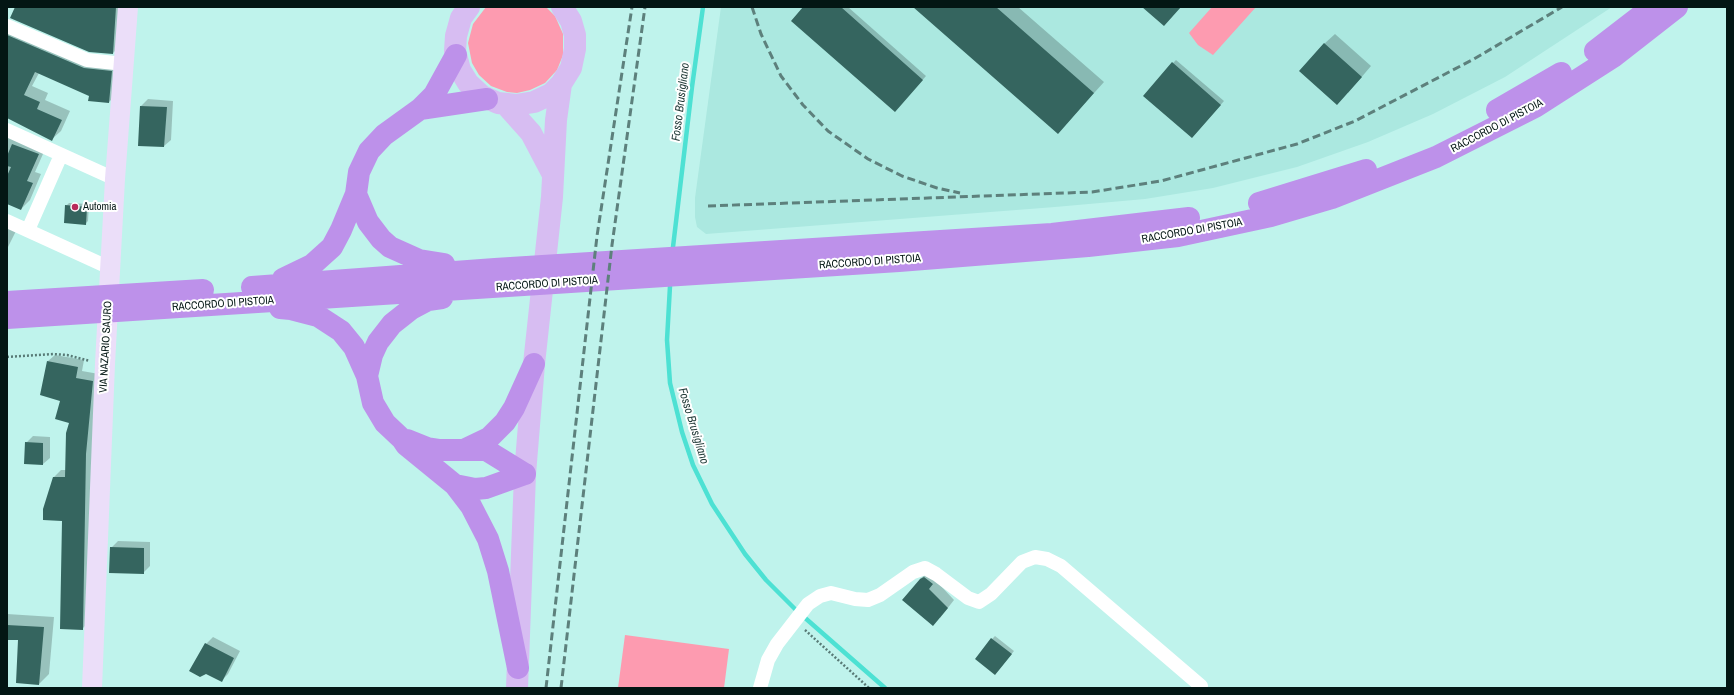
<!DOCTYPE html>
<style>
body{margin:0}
#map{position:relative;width:1734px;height:695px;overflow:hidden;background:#bff3ec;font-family:"Archivo Narrow",sans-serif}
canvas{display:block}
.frame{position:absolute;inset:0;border:8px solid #031614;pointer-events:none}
</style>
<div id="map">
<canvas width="1734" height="695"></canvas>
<div class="frame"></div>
</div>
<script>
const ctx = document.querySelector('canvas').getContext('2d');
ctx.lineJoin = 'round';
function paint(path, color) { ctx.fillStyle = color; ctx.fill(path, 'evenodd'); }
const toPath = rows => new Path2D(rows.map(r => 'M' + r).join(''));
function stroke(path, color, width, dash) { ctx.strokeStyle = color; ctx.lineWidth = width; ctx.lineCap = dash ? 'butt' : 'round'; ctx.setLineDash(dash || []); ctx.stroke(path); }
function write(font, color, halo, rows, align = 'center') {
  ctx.font = font + ' "Archivo Narrow",sans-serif'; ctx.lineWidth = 4; ctx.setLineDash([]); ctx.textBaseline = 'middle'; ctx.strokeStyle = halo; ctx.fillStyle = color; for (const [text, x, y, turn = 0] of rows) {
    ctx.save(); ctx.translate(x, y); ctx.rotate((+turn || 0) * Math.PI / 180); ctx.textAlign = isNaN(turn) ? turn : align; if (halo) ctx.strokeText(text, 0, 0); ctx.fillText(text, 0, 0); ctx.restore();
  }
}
paint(toPath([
 [721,7,1612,7,1505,77,1433,114,1368,142,1297,167,1213,188,1145,199,1055,207,706,234,697,227,695,217,695,198]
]), '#abe8e0');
paint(toPath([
 [486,7,546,7,555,16,563,34,563,55,557,70,545,83,530,90,517,93,507,92,491,86,479,75,472,63,468,43,473,24],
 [1212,7,1256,7,1213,55,1198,45,1189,33],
 [625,635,729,649,724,688,618,688]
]), '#fd9bb0');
paint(toPath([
 [16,7,127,7,125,41,113,53],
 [804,7,848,7,926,76,898,108],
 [915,7,1018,7,1104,82,1058,133],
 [7,27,93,59,120,63,118,93,109,102,39,73,32,86,48,93,45,100,70,111,61,131,52,139,7,117],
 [1335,34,1371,66,1348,93,1324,44],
 [1176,60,1224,101,1195,134,1173,63],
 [148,99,173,101,171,140,164,146,141,106],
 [7,129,47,145,35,172,41,174,30,200,21,209,7,203],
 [69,203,89,204,88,221,85,224,66,206],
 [7,225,17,229,7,249],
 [55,355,84,360,82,371,99,374,89,622,82,629,54,477,61,470,66,470,71,423,61,400,48,361],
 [33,436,50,437,50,458,43,464,25,463,26,443],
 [118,541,150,542,150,566,143,573,111,548],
 [928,572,954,600,940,618,920,579],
 [7,614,54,617,49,674,39,684,19,639,7,639],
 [995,636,1014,651,995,674,992,639],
 [213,637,240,651,228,674,221,681,206,644]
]), '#0003');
stroke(toPath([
 [673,247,692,87,703,7],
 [670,286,667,340,670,383,682,432,693,465,712,504,745,554,766,580,796,610],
 [804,617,885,688]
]), '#4de1d3', 4.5);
paint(toPath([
 [15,7,116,7,113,54,89,52,10,18],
 [803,7,841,7,923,80,895,112,791,21],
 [913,7,996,7,1094,93,1058,134],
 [1142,7,1181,7,1164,26],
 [7,35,84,68,112,71,109,103,88,101,89,96,35,72,24,95,40,102,37,109,62,120,52,141,7,118],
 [1324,43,1362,77,1337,105,1299,71],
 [1172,62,1221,105,1192,138,1143,96],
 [140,106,167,107,164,147,138,146],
 [12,144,39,154,27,181,33,183,21,210,7,204,7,176,11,167,7,166,7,156],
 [65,205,87,207,86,225,64,223],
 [47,361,78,367,76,378,93,381,86,454,83,630,60,629,62,521,43,520,43,509,53,477,65,477,66,433,69,423,55,419,60,401,40,395],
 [25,442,43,443,43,465,24,464],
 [110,547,144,548,144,574,109,573],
 [924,577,933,584,929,589,948,608,933,626,902,600,920,579],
 [7,625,44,627,39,685,16,683,18,640,7,640],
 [991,638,1012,654,995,675,975,659],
 [205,643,234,658,222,682,206,674,200,677,189,671]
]), '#35655f');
stroke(toPath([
 [7,357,53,354,67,355,90,361],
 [805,630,869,688]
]), '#587a76', 2.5, [2, 2]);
stroke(toPath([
 [7,26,87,60,124,64],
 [7,130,115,179],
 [7,221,110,268],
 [28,230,61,155],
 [760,688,768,660,777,644,808,604,820,596,831,593,855,599,868,600,880,595,913,572,925,568,936,574,968,598,979,602,991,594,1022,562,1035,557,1047,559,1061,566,1201,686]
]), '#fff', 14);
stroke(toPath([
 [92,688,105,364,115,179,128,7]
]), '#ebdef9', 20);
stroke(toPath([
 [469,7,461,18,456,36,455,51,460,70,468,83,482,96,498,103,516,105,534,102,551,94,561,84,571,68,575,49,575,35,571,21,562,7],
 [506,105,531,133,552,173],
 [517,688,525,474,534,364,552,197,556,120,561,84]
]), '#d7bdf2', 22);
stroke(toPath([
 [1595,51,1652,7],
 [420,109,487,99],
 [1497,110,1561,73],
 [356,194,368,222,381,239,390,247,419,260,444,264],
 [1259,203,1366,170],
 [283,279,312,265,332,247,341,230,356,194,359,172,369,151,384,135,420,109,434,95,456,55],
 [252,287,495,269,1052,234,1189,218],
 [7,302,203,290],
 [280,308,291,309,318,316,341,331,354,347,367,376,373,403,385,423,402,439,406,445,455,485,471,506,488,539,498,571,518,668],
 [7,318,899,261,1088,246,1178,236,1271,216,1332,198,1436,157,1535,107,1613,57,1677,7],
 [367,376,372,355,378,342,392,324,411,309,428,300,442,298],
 [407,440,427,448,440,450,486,450,525,474],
 [466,449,489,438,505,422,514,408,534,364],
 [455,485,475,489,486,488,525,474]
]), '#bd91ea', 22);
stroke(toPath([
 [752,7,761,34,781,76,803,105,828,131,868,159,902,176,937,188,960,193],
 [708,206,1092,192,1161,181,1297,144,1355,121,1474,59,1562,7],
 [546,688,597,236,632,7],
 [561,688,612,245,645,7]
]), '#5d807c', 3, [8, 4]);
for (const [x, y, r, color] of [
 [75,207,4,"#b8295a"]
]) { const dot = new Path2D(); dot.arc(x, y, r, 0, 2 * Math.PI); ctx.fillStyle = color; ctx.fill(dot); stroke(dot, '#fff', 1.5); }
write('11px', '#031614', '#fff', [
 ["RACCORDO DI PISTOIA",1497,126,-28],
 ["RACCORDO DI PISTOIA",1192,231,-10],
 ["RACCORDO DI PISTOIA",870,262,-4],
 ["RACCORDO DI PISTOIA",547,284,-4],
 ["RACCORDO DI PISTOIA",223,304,-4],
 ["VIA NAZARIO SAURO",106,347,-87]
]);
write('11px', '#031614', '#fff', [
 ["Automia",83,207]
], 'left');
write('italic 12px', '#253e3b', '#fff', [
 ["Fosso Brusigliano",681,102,-83],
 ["Fosso Brusigliano",693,426,73]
]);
</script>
